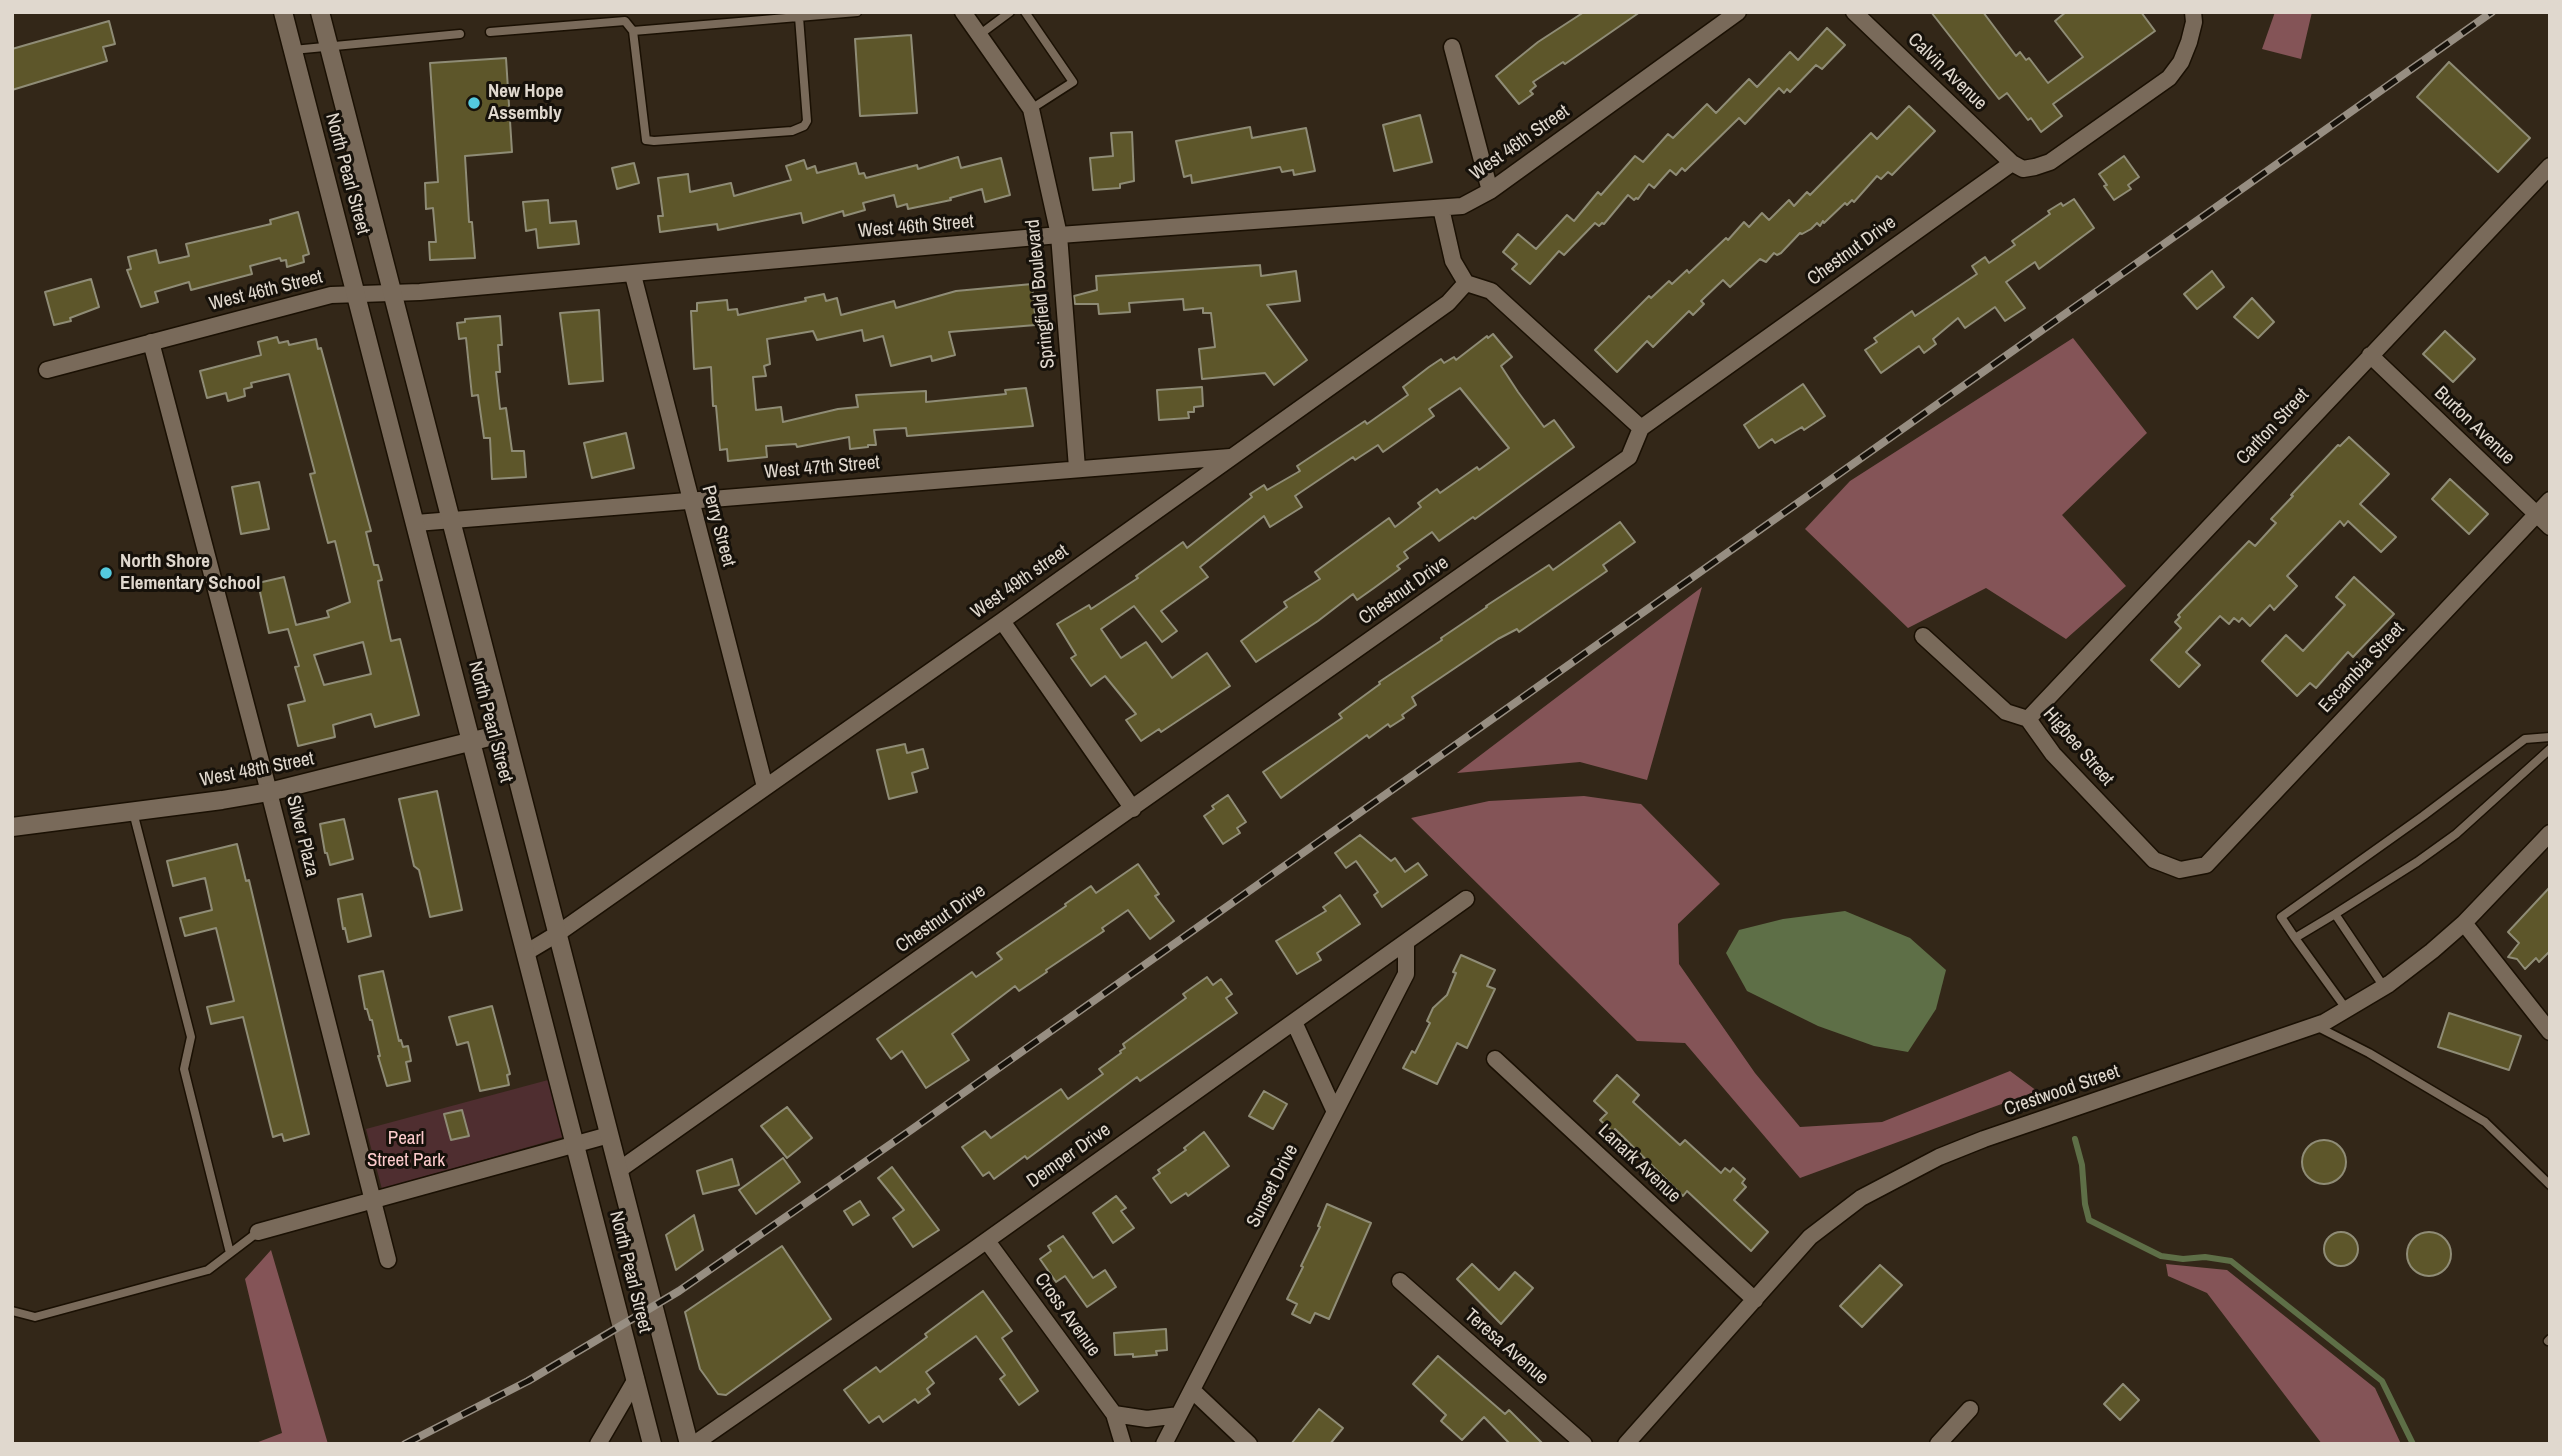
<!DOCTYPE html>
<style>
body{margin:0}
#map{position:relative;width:2562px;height:1456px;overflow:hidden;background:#332718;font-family:"Archivo Narrow",sans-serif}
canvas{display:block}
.frame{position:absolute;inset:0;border:14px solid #e0d8ce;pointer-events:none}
</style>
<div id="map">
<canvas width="2562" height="1456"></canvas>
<div class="frame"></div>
</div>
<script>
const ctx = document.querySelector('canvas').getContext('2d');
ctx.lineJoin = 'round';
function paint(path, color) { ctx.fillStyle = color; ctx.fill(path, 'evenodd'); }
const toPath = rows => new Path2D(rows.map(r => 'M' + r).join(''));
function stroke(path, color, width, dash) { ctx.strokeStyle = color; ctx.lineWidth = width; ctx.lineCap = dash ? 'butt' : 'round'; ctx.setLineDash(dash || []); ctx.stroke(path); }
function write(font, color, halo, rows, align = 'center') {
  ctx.font = font + ' "Archivo Narrow",sans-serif'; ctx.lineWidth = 6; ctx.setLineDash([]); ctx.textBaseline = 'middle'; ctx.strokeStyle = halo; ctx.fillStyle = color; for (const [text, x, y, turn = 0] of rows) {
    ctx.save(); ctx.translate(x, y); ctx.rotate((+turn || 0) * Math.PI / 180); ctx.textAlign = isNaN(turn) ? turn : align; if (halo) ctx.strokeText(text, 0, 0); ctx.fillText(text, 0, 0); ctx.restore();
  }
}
paint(toPath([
 [548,1080,563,1137,382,1189,366,1129]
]), '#4f2e30');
paint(toPath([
 [2275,12,2312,12,2301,59,2262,49],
 [2073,338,2147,433,2062,515,2126,586,2066,639,1986,588,1908,628,1805,529,1850,481],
 [1702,587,1647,780,1580,762,1457,773],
 [1584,796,1641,804,1720,884,1678,924,1679,964,1755,1073,1800,1127,1882,1122,2010,1071,2037,1091,1800,1178,1685,1043,1637,1041,1411,818,1489,801],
 [271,1250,328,1444,253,1444,282,1433,245,1279],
 [2166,1264,2227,1270,2375,1388,2401,1444,2322,1444,2207,1293,2168,1276]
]), '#845457');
paint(toPath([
 [1845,911,1910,938,1946,970,1936,1009,1908,1052,1874,1046,1818,1026,1747,991,1726,953,1739,930,1783,919]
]), '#5e6f47');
stroke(toPath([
 [2075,1139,2082,1165,2085,1204,2089,1220,2161,1256,2183,1259,2205,1257,2231,1261,2382,1381,2413,1444]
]), '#5e6f47', 6);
const building = toPath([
 [1584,12,1640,12,1565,64,1563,62,1533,82,1536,86,1530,91,1533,94,1519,104,1496,76,1538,42,1584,12],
 [1931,12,1983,12,2016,56,2020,52,2026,60,2029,58,2048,83,2083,57,2055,21,2066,12,2141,12,2155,31,2053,104,2062,116,2041,132,2031,118,2028,120,2007,93,1999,99,1931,12],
 [109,21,115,44,103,47,107,61,12,90,12,49,109,21],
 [1827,28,1845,45,1822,69,1816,65,1790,92,1787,89,1784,93,1779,88,1745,124,1739,118,1685,171,1682,168,1676,175,1670,170,1654,188,1649,184,1638,199,1636,198,1634,200,1628,195,1604,224,1602,223,1599,226,1595,223,1564,255,1559,251,1530,284,1512,269,1517,264,1503,252,1518,234,1536,249,1567,215,1574,221,1598,192,1601,195,1635,156,1643,162,1668,134,1673,138,1707,104,1716,113,1749,79,1757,87,1790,52,1798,60,1827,28],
 [911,35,917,113,860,116,855,39,911,35],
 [506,58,512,152,465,156,469,222,472,222,475,258,430,260,429,242,436,242,433,208,426,209,425,183,438,182,430,63,506,58],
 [2449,62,2530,138,2498,172,2417,97,2449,62],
 [1909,106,1935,131,1892,175,1888,172,1881,179,1877,176,1854,202,1852,200,1847,205,1845,203,1824,223,1823,221,1820,226,1817,223,1811,229,1802,234,1800,233,1781,253,1777,255,1774,253,1766,262,1760,259,1730,287,1723,280,1701,301,1704,304,1693,315,1689,311,1653,347,1647,341,1617,372,1595,350,1649,296,1651,298,1669,281,1672,284,1687,270,1689,273,1726,238,1728,240,1744,222,1749,227,1762,213,1769,220,1789,200,1794,206,1807,192,1810,195,1871,133,1877,139,1909,106],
 [1420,115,1432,162,1394,171,1383,125,1420,115],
 [1250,127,1252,138,1306,128,1315,171,1294,175,1293,170,1282,172,1280,167,1192,183,1191,175,1184,177,1176,141,1250,127],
 [1132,132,1134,181,1120,184,1120,188,1093,190,1090,158,1113,156,1111,133,1132,132],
 [2124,156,2139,177,2128,185,2131,189,2114,200,2104,186,2107,185,2099,174,2124,156],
 [958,157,961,168,1001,158,1010,195,985,202,982,189,950,198,951,200,908,209,907,204,897,207,894,195,863,203,865,210,844,216,843,211,803,223,801,213,718,230,717,224,660,232,658,216,663,216,658,178,688,174,690,192,731,183,734,196,791,180,786,166,804,160,807,169,815,166,817,173,856,163,859,174,864,173,866,178,917,165,918,169,958,157],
 [634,163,639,183,617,189,612,168,634,163],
 [2074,199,2094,228,2039,269,2035,262,2006,282,2025,308,2005,321,1995,307,1965,328,1958,318,1933,339,1936,344,1924,353,1919,346,1881,373,1865,350,1877,342,1874,338,1912,311,1915,316,1977,274,1972,266,1985,257,1989,263,2015,245,2012,241,2050,214,2048,211,2061,203,2063,206,2074,199],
 [548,200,550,223,576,221,579,244,538,248,536,229,526,231,523,202,548,200],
 [298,212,309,254,303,256,304,262,287,267,286,260,281,261,280,258,250,266,252,274,191,290,189,282,155,292,158,302,141,307,127,270,131,269,128,257,156,250,159,263,189,256,186,244,271,224,270,220,298,212],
 [1260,265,1261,276,1296,271,1300,301,1267,305,1307,360,1274,385,1265,373,1202,379,1199,349,1215,347,1211,313,1203,313,1203,308,1184,310,1183,299,1129,303,1130,312,1099,314,1098,304,1075,304,1074,296,1097,290,1096,276,1260,265],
 [2212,271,2224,287,2197,309,2184,294,2212,271],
 [91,279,99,307,70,318,71,321,54,325,45,292,91,279],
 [1032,284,1036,325,949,332,955,355,932,361,931,356,891,366,883,336,864,341,862,330,817,340,813,331,767,339,770,364,764,366,766,376,753,377,756,410,781,407,783,422,838,409,858,407,856,395,926,391,926,402,1006,394,1005,390,1026,388,1033,426,907,436,906,428,874,430,876,445,868,445,868,447,850,449,849,437,797,447,796,444,766,446,767,457,728,461,727,449,720,450,716,406,713,406,711,367,694,369,691,311,697,311,697,303,727,300,728,310,737,309,738,315,806,301,805,298,824,294,826,301,837,298,841,315,894,301,896,308,956,291,1032,284],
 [2252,298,2274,322,2258,338,2234,317,2252,298],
 [599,310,603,381,569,384,560,313,599,310],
 [500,316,502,345,498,345,500,372,496,372,500,409,506,408,512,451,524,451,526,477,492,479,490,438,484,438,478,395,472,396,466,338,459,339,457,323,465,322,465,319,500,316],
 [2445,331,2475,359,2453,382,2423,354,2445,331],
 [1493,334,1512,357,1501,366,1518,392,1544,427,1554,420,1574,447,1475,519,1473,517,1439,541,1432,532,1404,552,1408,558,1397,566,1400,569,1374,588,1357,600,1353,594,1318,621,1256,662,1241,641,1287,607,1284,602,1320,579,1315,572,1389,518,1395,527,1421,507,1418,503,1437,489,1440,493,1477,467,1479,470,1509,448,1460,388,1429,409,1434,416,1383,452,1378,445,1355,460,1353,457,1295,496,1302,507,1270,527,1264,516,1200,567,1208,577,1161,611,1177,631,1162,642,1134,606,1101,629,1121,658,1146,642,1172,678,1207,653,1230,686,1161,732,1159,729,1141,741,1126,720,1136,714,1105,676,1091,686,1071,658,1076,655,1057,624,1089,605,1091,609,1138,578,1136,576,1183,542,1187,548,1252,497,1250,494,1264,485,1267,490,1300,471,1297,466,1365,421,1367,424,1408,395,1403,387,1429,367,1441,359,1444,363,1454,357,1456,360,1487,336,1488,338,1493,334],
 [277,337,279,343,288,341,289,345,316,339,318,349,321,348,371,531,366,532,374,565,378,565,382,580,378,581,379,587,391,641,400,639,419,715,375,727,371,714,333,725,335,737,298,746,288,705,305,701,295,667,299,666,288,629,269,633,258,583,284,577,296,625,329,617,327,611,350,602,335,541,328,543,310,474,315,473,289,374,251,383,252,387,244,389,245,396,228,401,226,393,207,398,200,371,261,355,258,342,277,337],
 [363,642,371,674,324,685,314,655,363,642],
 [1803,384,1825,416,1804,430,1802,427,1775,443,1772,439,1759,448,1744,425,1803,384],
 [1202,387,1203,406,1194,407,1194,412,1188,412,1189,418,1159,420,1157,390,1202,387],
 [626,433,634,468,592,478,584,443,626,433],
 [2349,437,2389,474,2360,504,2396,537,2381,552,2348,521,2344,526,2340,521,2287,576,2297,586,2274,610,2270,605,2250,626,2242,618,2239,622,2234,618,2229,624,2220,616,2186,652,2200,665,2179,687,2151,660,2181,628,2175,622,2180,617,2178,615,2249,541,2255,546,2276,523,2271,519,2293,496,2291,495,2338,445,2340,446,2349,437],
 [2450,479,2488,514,2469,534,2432,499,2450,479],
 [259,482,269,529,241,534,232,487,259,482],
 [1620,522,1635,542,1603,565,1607,571,1519,632,1517,629,1498,639,1412,697,1416,705,1402,715,1404,718,1390,727,1388,724,1369,738,1367,735,1281,798,1263,772,1342,718,1339,714,1380,684,1379,682,1442,640,1441,638,1487,607,1486,606,1549,565,1553,570,1620,522],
 [2354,577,2394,614,2353,657,2348,652,2316,688,2310,683,2297,696,2262,661,2286,635,2303,651,2345,605,2336,597,2354,577],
 [905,744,907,753,923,749,928,768,912,773,917,792,889,799,877,750,905,744],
 [437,791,462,910,430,917,419,870,414,866,399,799,437,791],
 [1228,795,1246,822,1237,828,1240,833,1223,844,1204,816,1214,809,1212,806,1228,795],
 [344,819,353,859,330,865,327,853,325,853,320,824,344,819],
 [1360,835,1391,861,1395,858,1405,872,1418,863,1427,875,1382,907,1374,895,1378,892,1356,861,1346,868,1335,853,1360,835],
 [237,844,246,881,249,880,309,1134,284,1141,282,1134,273,1137,243,1017,211,1024,207,1007,234,1001,216,928,185,936,180,918,212,910,205,878,173,886,167,861,237,844],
 [1138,864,1159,894,1155,896,1174,921,1150,939,1128,910,1102,928,1104,931,1046,970,1047,972,1019,991,1015,986,952,1034,969,1060,926,1088,902,1051,891,1059,877,1039,972,972,976,977,1002,959,997,953,1066,906,1065,904,1091,886,1096,893,1138,864],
 [2550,887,2550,951,2539,962,2536,958,2525,969,2517,959,2508,957,2519,943,2508,932,2550,887],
 [362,894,371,936,348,942,345,928,343,929,338,899,362,894],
 [1340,895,1360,924,1317,953,1321,960,1297,974,1276,941,1326,911,1323,907,1340,895],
 [1461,955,1495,970,1487,986,1495,989,1467,1048,1457,1043,1437,1084,1403,1068,1412,1051,1415,1053,1430,1023,1427,1021,1433,1008,1447,995,1456,973,1453,972,1461,955],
 [383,971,399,1041,401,1040,403,1047,408,1046,411,1061,406,1062,410,1081,387,1086,378,1056,380,1056,372,1020,370,1020,367,1009,365,1009,359,976,383,971],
 [1207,977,1213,985,1221,979,1232,994,1226,998,1237,1013,1140,1081,1137,1077,1027,1159,1025,1156,994,1179,989,1172,983,1176,962,1147,985,1131,991,1138,1061,1089,1068,1099,1103,1074,1099,1069,1121,1053,1120,1051,1125,1048,1123,1044,1186,998,1183,994,1207,977],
 [492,1006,510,1074,507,1075,509,1085,480,1091,468,1042,457,1045,449,1017,492,1006],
 [2449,1013,2521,1036,2509,1070,2438,1047,2449,1013],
 [1617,1075,1639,1095,1633,1102,1680,1145,1685,1140,1721,1173,1725,1168,1730,1172,1733,1168,1745,1179,1742,1183,1746,1187,1734,1200,1768,1232,1751,1251,1687,1191,1683,1196,1615,1129,1613,1132,1600,1120,1607,1113,1594,1101,1617,1075],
 [1264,1091,1287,1104,1273,1129,1249,1116,1264,1091],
 [787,1107,812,1138,787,1158,761,1126,787,1107],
 [462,1110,469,1136,451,1140,444,1114,462,1110],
 [1204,1132,1229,1166,1188,1196,1186,1193,1171,1203,1153,1178,1160,1173,1158,1170,1186,1150,1184,1148,1204,1132],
 '2302 1162a22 22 0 1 1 44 0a22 22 0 1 1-44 0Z',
 [783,1158,800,1182,756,1214,739,1190,783,1158],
 [732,1159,739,1185,703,1194,697,1171,732,1159],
 [892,1167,939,1230,913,1247,893,1218,904,1210,878,1178,892,1167],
 [1116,1196,1126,1208,1121,1211,1134,1228,1113,1243,1093,1213,1116,1196],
 [860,1201,869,1215,853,1225,844,1211,860,1201],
 [1327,1204,1371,1223,1329,1319,1315,1313,1310,1323,1292,1314,1297,1304,1287,1299,1303,1267,1301,1266,1320,1227,1318,1226,1327,1204],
 [694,1215,703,1250,676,1270,666,1235,694,1215],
 '2407 1254a22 22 0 1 1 44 0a22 22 0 1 1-44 0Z',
 '2324 1249a17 17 0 1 1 34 0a17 17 0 1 1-34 0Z',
 [1063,1236,1093,1278,1105,1270,1116,1287,1087,1307,1065,1276,1056,1282,1040,1259,1051,1251,1048,1246,1063,1236],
 [782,1246,831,1319,726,1395,718,1394,700,1369,685,1312,782,1246],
 [1472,1264,1499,1290,1515,1272,1533,1288,1501,1324,1457,1279,1472,1264],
 [1880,1265,1902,1285,1862,1327,1840,1306,1880,1265],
 [983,1291,1012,1331,1002,1338,1038,1391,1019,1405,1000,1379,1005,1375,976,1336,926,1372,934,1383,927,1389,930,1394,918,1403,915,1399,883,1422,879,1416,869,1423,844,1390,876,1367,880,1372,927,1337,925,1334,983,1291],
 [1166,1329,1167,1350,1156,1351,1157,1355,1133,1357,1133,1354,1115,1355,1114,1333,1166,1329],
 [1438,1356,1505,1414,1509,1410,1543,1444,1510,1444,1484,1417,1462,1440,1441,1421,1446,1415,1413,1384,1438,1356],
 [2123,1384,2139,1400,2120,1420,2104,1404,2123,1384],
 [1319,1409,1343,1428,1330,1444,1291,1444,1319,1409]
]);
paint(building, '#5d562a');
stroke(building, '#8f8c76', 2);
const lane = toPath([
 [1025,12,1073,82,1031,109],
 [633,31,646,140,654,141,792,131,804,126,807,121,799,17],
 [490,32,625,21,633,31,857,12],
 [979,35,1010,12],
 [293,50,460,34],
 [133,812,191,1037,184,1069,230,1253],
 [2335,914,2295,938,2347,1010],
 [2295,938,2281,917,2423,816,2525,739,2550,737],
 [2384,987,2335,914,2417,862,2456,834,2550,749],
 [2316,1026,2369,1053,2485,1122,2550,1185],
 [12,1311,35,1317,208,1270,258,1232],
 [2548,1341,2550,1339]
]);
const street = toPath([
 [963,12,1031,109,1059,235,1077,468],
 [1854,12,2012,163],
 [1452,47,1490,191],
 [633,275,765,787],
 [1466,283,1491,291,1641,428],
 [151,342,269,792,388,1260],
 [2370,355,2550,527],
 [47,370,331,295,420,292,1059,235,1462,206,1490,191,1738,12],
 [416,523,1230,457],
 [1002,621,1133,809],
 [1923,636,2006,712,2028,719,2053,754,2154,860,2180,870,2206,865,2550,500],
 [2028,719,2550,166],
 [2464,923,2550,1032],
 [527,952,557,934,1002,621,1448,303,1466,283,1453,261,1441,208],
 [1294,1022,1335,1112],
 [1495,1059,1755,1300],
 [619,1170,1629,457,1641,428,2012,163,2023,169,2035,167,2050,162,2169,78,2181,62,2189,42,2194,22,2193,12],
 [258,1232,609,1135],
 [987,1241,1114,1414,1123,1444],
 [1400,1281,1584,1444],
 [1192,1390,1249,1444],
 [1114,1414,1147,1419,1179,1415],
 [598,1444,636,1379],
 [694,1444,972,1251,1466,899],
 [1164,1444,1406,974,1406,943],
 [1626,1444,1810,1237,1861,1198,1939,1157,1984,1139,2325,1022,2389,984,2432,951,2464,923,2550,833],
 [1938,1444,1970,1409]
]);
const secondary = toPath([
 [283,12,652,1444],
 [320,12,689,1444],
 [12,827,222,800,269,792,505,733]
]);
stroke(lane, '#1a1003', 11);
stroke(street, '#1a1003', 19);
stroke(secondary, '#1a1003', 21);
stroke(lane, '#796a5a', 8);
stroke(street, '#796a5a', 16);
stroke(secondary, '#796a5a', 18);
const rail = toPath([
 [405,1444,528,1381,679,1291,911,1130,2492,12]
]);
stroke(rail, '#978e82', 8);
stroke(rail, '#16110a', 5, [16]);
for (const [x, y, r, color] of [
 [474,103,7,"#54cade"],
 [106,573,7,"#54cade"]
]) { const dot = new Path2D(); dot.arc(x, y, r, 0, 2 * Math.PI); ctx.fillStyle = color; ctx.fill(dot); stroke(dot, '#16110a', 2.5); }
write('19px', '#e0d8ce', '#16110a', [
 ["Calvin Avenue",1947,72,44],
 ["West 46th Street",1520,143,-35],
 ["North Pearl Street",347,174,75],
 ["West 46th Street",916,227,-5],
 ["Chestnut Drive",1852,251,-36],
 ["West 46th Street",266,291,-14],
 ["Springfield Boulevard",1041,294,-96],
 ["Burton Avenue",2474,426,44],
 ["Carlton Street",2273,427,-47],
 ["West 47th Street",822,468,-5],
 ["Perry Street",718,526,75],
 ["West 49th street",1020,582,-35],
 ["Chestnut Drive",1404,591,-35],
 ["Escambia Street",2362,668,-47],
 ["North Pearl Street",490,722,75],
 ["Higbee Street",2078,747,49],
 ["West 48th Street",257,770,-11],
 ["Silver Plaza",302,836,76],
 ["Chestnut Drive",941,919,-35],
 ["Crestwood Street",2062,1091,-19],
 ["Demper Drive",1069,1156,-35],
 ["Lanark Avenue",1639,1164,43],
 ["Sunset Drive",1273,1186,-63],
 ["North Pearl Street",630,1272,76],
 ["Cross Avenue",1067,1315,54],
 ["Teresa Avenue",1506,1347,41]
]);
write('bold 19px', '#e0d8ce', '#16110a', [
 ["New Hope",488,92],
 ["Assembly",488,114],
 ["North Shore",120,562],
 ["Elementary School",120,584]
], 'left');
write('19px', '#fccbcc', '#16110a', [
 ["Pearl",406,1139],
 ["Street Park",406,1161]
]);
</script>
